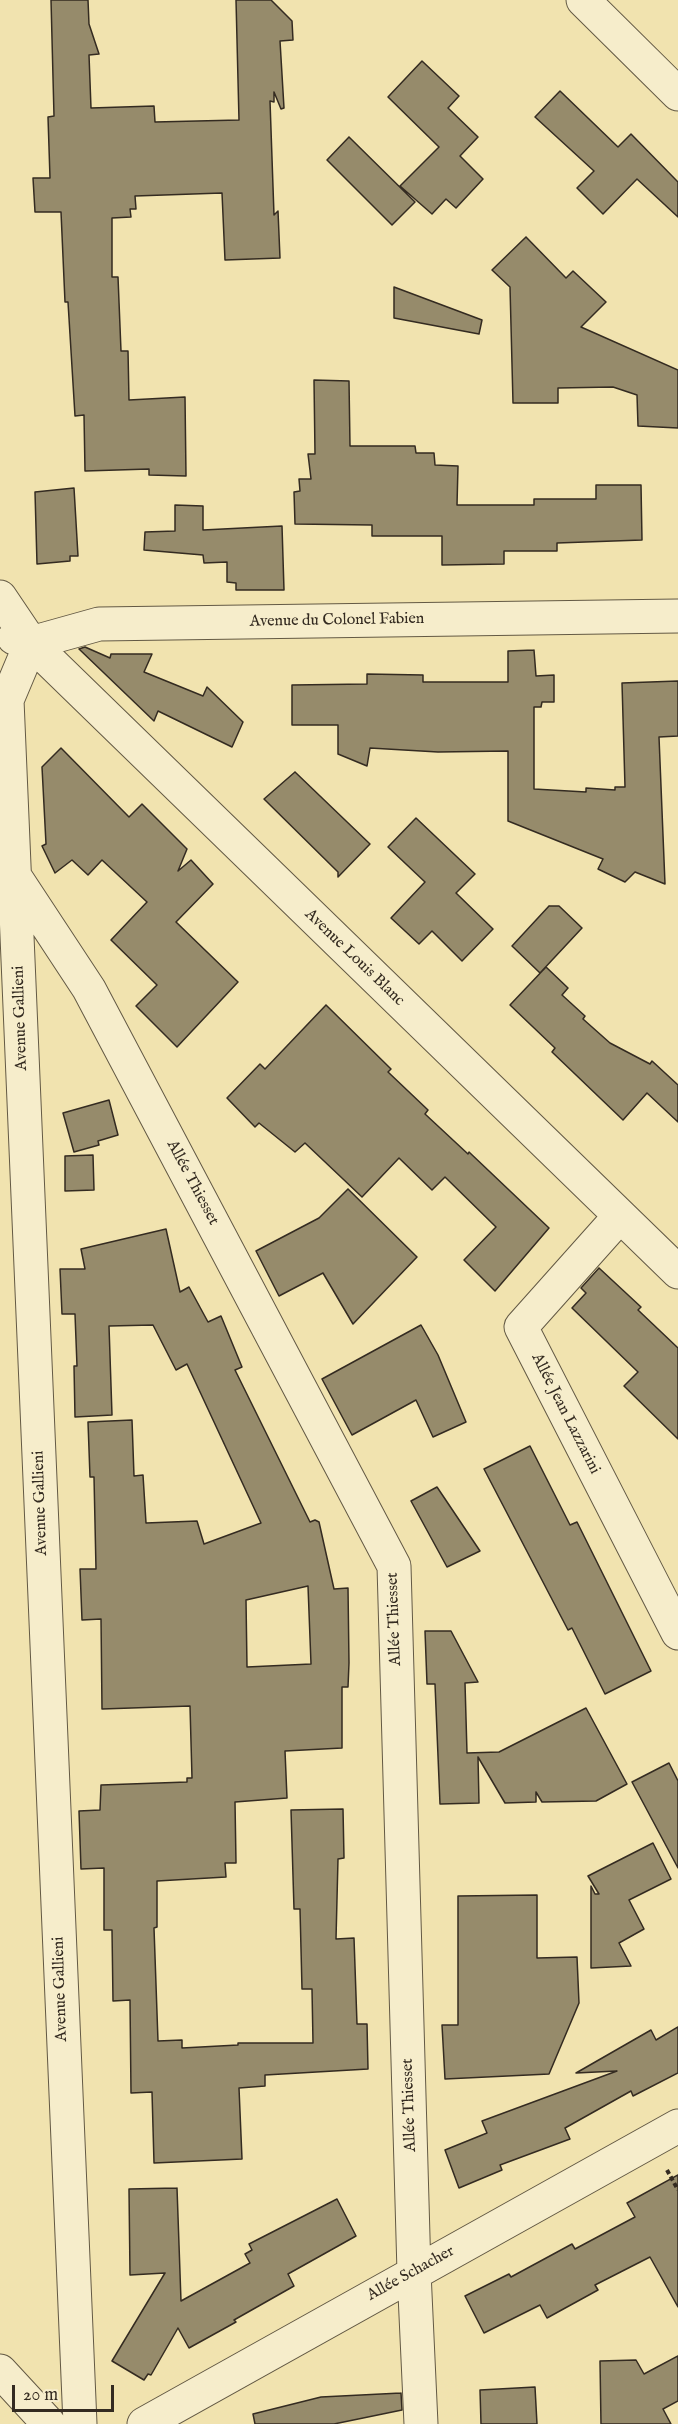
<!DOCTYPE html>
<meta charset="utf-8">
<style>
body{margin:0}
#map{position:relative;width:678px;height:2424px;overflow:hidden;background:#f1e3af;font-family:"IM FELL English",serif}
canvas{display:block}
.scale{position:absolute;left:12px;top:2385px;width:102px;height:27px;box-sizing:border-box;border:3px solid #342b21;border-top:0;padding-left:8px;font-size:18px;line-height:21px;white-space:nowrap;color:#342b21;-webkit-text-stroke:4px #f6edcb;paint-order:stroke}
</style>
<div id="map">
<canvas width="678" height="2424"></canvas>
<div class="scale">20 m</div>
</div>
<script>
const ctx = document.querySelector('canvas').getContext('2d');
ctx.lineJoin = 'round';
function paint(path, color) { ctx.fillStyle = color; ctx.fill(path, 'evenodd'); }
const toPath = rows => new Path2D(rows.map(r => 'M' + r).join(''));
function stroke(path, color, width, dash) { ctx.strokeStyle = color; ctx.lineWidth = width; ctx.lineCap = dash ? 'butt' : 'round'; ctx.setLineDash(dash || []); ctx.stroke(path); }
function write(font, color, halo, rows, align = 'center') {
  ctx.font = font + ' "IM FELL English",serif'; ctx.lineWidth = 5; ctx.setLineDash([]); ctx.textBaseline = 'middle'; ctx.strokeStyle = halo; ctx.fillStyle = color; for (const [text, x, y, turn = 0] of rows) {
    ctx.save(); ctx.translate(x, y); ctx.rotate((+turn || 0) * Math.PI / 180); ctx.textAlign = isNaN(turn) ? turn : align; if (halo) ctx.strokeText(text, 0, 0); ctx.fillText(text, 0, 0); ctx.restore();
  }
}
const building = toPath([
 [51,0,88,0,89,24,99,54,89,55,91,108,154,106,155,122,239,120,236,0,271,0,292,21,293,40,280,41,284,108,281,109,274,92,274,102,270,101,274,215,278,211,280,258,225,260,222,193,135,196,136,209,130,209,131,217,112,218,112,277,118,277,121,351,128,351,129,400,185,397,186,476,149,475,149,469,85,471,84,415,75,416,68,302,65,302,61,212,35,212,33,178,50,178,48,117,54,116,51,0],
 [422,61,459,96,448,108,478,137,460,156,483,179,456,208,446,199,432,214,400,186,439,147,388,97,422,61],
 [560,91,618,147,631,134,678,182,678,217,637,179,603,214,577,188,594,171,535,117,560,91],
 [349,137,415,202,392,225,327,160,349,137],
 [526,237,566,278,573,271,606,302,581,327,678,370,678,428,638,426,637,395,613,387,558,388,558,403,513,403,510,287,492,270,526,237],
 [394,287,482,320,479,334,394,318,394,287],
 [314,380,349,381,350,446,415,446,416,453,434,453,435,465,458,466,457,505,534,505,534,499,596,499,596,485,641,485,642,540,557,543,557,551,504,551,504,564,442,565,442,536,372,536,372,525,295,524,294,492,300,491,299,479,311,479,308,454,315,454,314,380],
 [74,488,78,556,70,556,70,561,37,564,35,492,74,488],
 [175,505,203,506,203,530,282,526,284,590,236,590,236,583,227,582,227,562,204,563,203,555,144,550,145,532,175,531,175,505],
 [85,647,110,658,111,654,152,654,144,672,203,696,207,687,243,722,232,747,158,711,154,721,79,649,85,647],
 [534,650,536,676,554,675,554,702,542,702,541,707,534,707,534,789,586,792,586,788,615,790,615,787,625,787,622,683,678,681,678,736,659,737,665,884,635,872,625,882,598,869,603,859,508,821,508,751,438,752,370,748,367,766,338,754,338,725,292,725,292,685,367,684,367,674,423,675,423,682,508,682,508,651,534,650],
 [61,748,129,817,142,804,187,849,178,871,191,860,213,884,176,922,238,982,177,1047,136,1006,157,985,111,940,147,902,102,860,88,875,72,860,55,873,42,846,46,844,42,767,61,748],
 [295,772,370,844,338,877,338,872,264,799,295,772],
 [416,818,475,874,456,893,493,929,462,961,432,931,419,944,391,918,425,882,388,847,416,818],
 [549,906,559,906,582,928,540,973,512,946,549,906],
 [546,967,568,988,562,995,585,1016,583,1019,610,1043,650,1064,652,1061,678,1085,678,1122,647,1093,623,1120,552,1052,555,1048,510,1005,546,967],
 [326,1005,391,1069,388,1072,428,1110,425,1114,468,1154,469,1152,549,1228,495,1291,464,1260,496,1227,445,1177,432,1190,399,1158,362,1197,305,1143,295,1152,259,1123,255,1127,227,1098,260,1064,265,1069,326,1005],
 [109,1100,118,1135,98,1141,99,1145,74,1152,63,1113,109,1100],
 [93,1155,94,1190,65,1191,65,1156,93,1155],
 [348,1189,417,1257,353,1324,323,1273,279,1296,256,1251,319,1218,348,1189],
 [166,1229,180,1292,189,1287,208,1322,221,1316,242,1367,235,1370,310,1522,315,1520,319,1522,334,1589,348,1588,349,1663,348,1687,342,1687,342,1748,285,1751,287,1798,235,1802,236,1863,225,1863,226,1877,157,1881,157,1927,154,1928,158,2041,182,2040,182,2048,238,2045,238,2043,313,2043,312,1989,302,1989,300,1909,294,1909,291,1810,343,1809,344,1858,338,1859,336,1939,354,1938,357,2024,367,2024,368,2069,265,2075,265,2086,239,2088,242,2159,154,2163,152,2092,131,2093,130,2000,113,2001,112,1930,104,1930,104,1868,81,1869,79,1811,100,1810,101,1785,187,1782,187,1778,192,1778,190,1706,102,1709,101,1619,82,1620,80,1569,96,1569,94,1477,90,1477,88,1422,132,1420,134,1476,143,1475,146,1523,197,1521,204,1544,261,1523,187,1364,176,1370,153,1325,109,1326,112,1415,75,1417,74,1366,77,1366,75,1314,62,1314,60,1269,85,1269,81,1249,166,1229],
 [308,1586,311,1664,247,1667,246,1600,308,1586],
 [599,1268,641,1307,638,1310,678,1348,678,1439,624,1386,638,1372,572,1308,586,1293,581,1288,599,1268],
 [421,1325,438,1355,466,1422,433,1437,416,1400,352,1435,322,1379,421,1325],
 [530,1446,570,1525,577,1522,651,1671,605,1694,572,1628,568,1630,484,1469,530,1446],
 [437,1487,480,1551,447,1567,411,1501,437,1487],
 [425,1631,451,1631,478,1682,465,1683,467,1753,499,1752,586,1708,627,1784,596,1801,542,1802,536,1792,536,1802,505,1803,478,1757,479,1803,440,1804,435,1684,427,1684,425,1631],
 [669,1763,678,1781,678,1868,632,1782,669,1763],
 [653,1843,671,1879,629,1900,644,1929,619,1943,631,1966,591,1968,591,1886,595,1894,599,1894,588,1876,653,1843],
 [537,1895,537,1958,577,1957,579,2003,549,2074,445,2079,442,2025,458,2025,458,1896,537,1895],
 [678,2027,678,2073,633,2096,631,2091,565,2128,570,2139,500,2165,502,2170,459,2188,445,2150,487,2133,482,2121,617,2071,576,2073,651,2030,656,2040,678,2027],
 [678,2175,678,2307,650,2257,595,2285,598,2290,547,2318,540,2305,484,2333,465,2296,509,2274,511,2277,572,2244,575,2249,635,2217,627,2203,678,2175],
 [177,2188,181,2301,250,2263,245,2254,252,2250,249,2244,337,2199,356,2236,288,2274,294,2286,234,2320,236,2322,189,2348,178,2328,151,2375,148,2374,144,2380,112,2361,165,2273,130,2275,129,2189,177,2188],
 [678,2356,678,2401,663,2409,671,2424,601,2424,600,2361,636,2360,644,2374,678,2356],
 [535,2387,537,2424,481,2424,480,2390,535,2387],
 [401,2393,402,2410,334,2424,255,2424,253,2414,321,2397,401,2393]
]);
paint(building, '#968b6b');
stroke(building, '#342b21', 1.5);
const minor = toPath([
 [583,0,678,94],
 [0,597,31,643,678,1272],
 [14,638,31,643,99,624,678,616],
 [31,643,7,700,80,2424],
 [14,875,89,989,394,1566,414,2272,421,2424],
 [620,1216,521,1327,678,1633],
 [0,2371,49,2424],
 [144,2424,678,2126]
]);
stroke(minor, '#635944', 35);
stroke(toPath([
 [667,2170,678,2190]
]), '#342b21', 4, [4.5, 3]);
stroke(minor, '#f6edcb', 33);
write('16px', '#342b21', '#f6edcb', [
 ["Avenue du Colonel Fabien",337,621,-1],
 ["Avenue Louis Blanc",354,958,44],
 ["Avenue Gallieni",21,1018,-92],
 ["Allée Thiesset",192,1183,62],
 ["Allée Jean Lazzarini",565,1414,63],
 ["Avenue Gallieni",41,1503,-92],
 ["Allée Thiesset",395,1619,-92],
 ["Avenue Gallieni",61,1989,-92],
 ["Allée Thiesset",410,2105,-92],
 ["Allée Schacher",411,2274,-29]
]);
</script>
